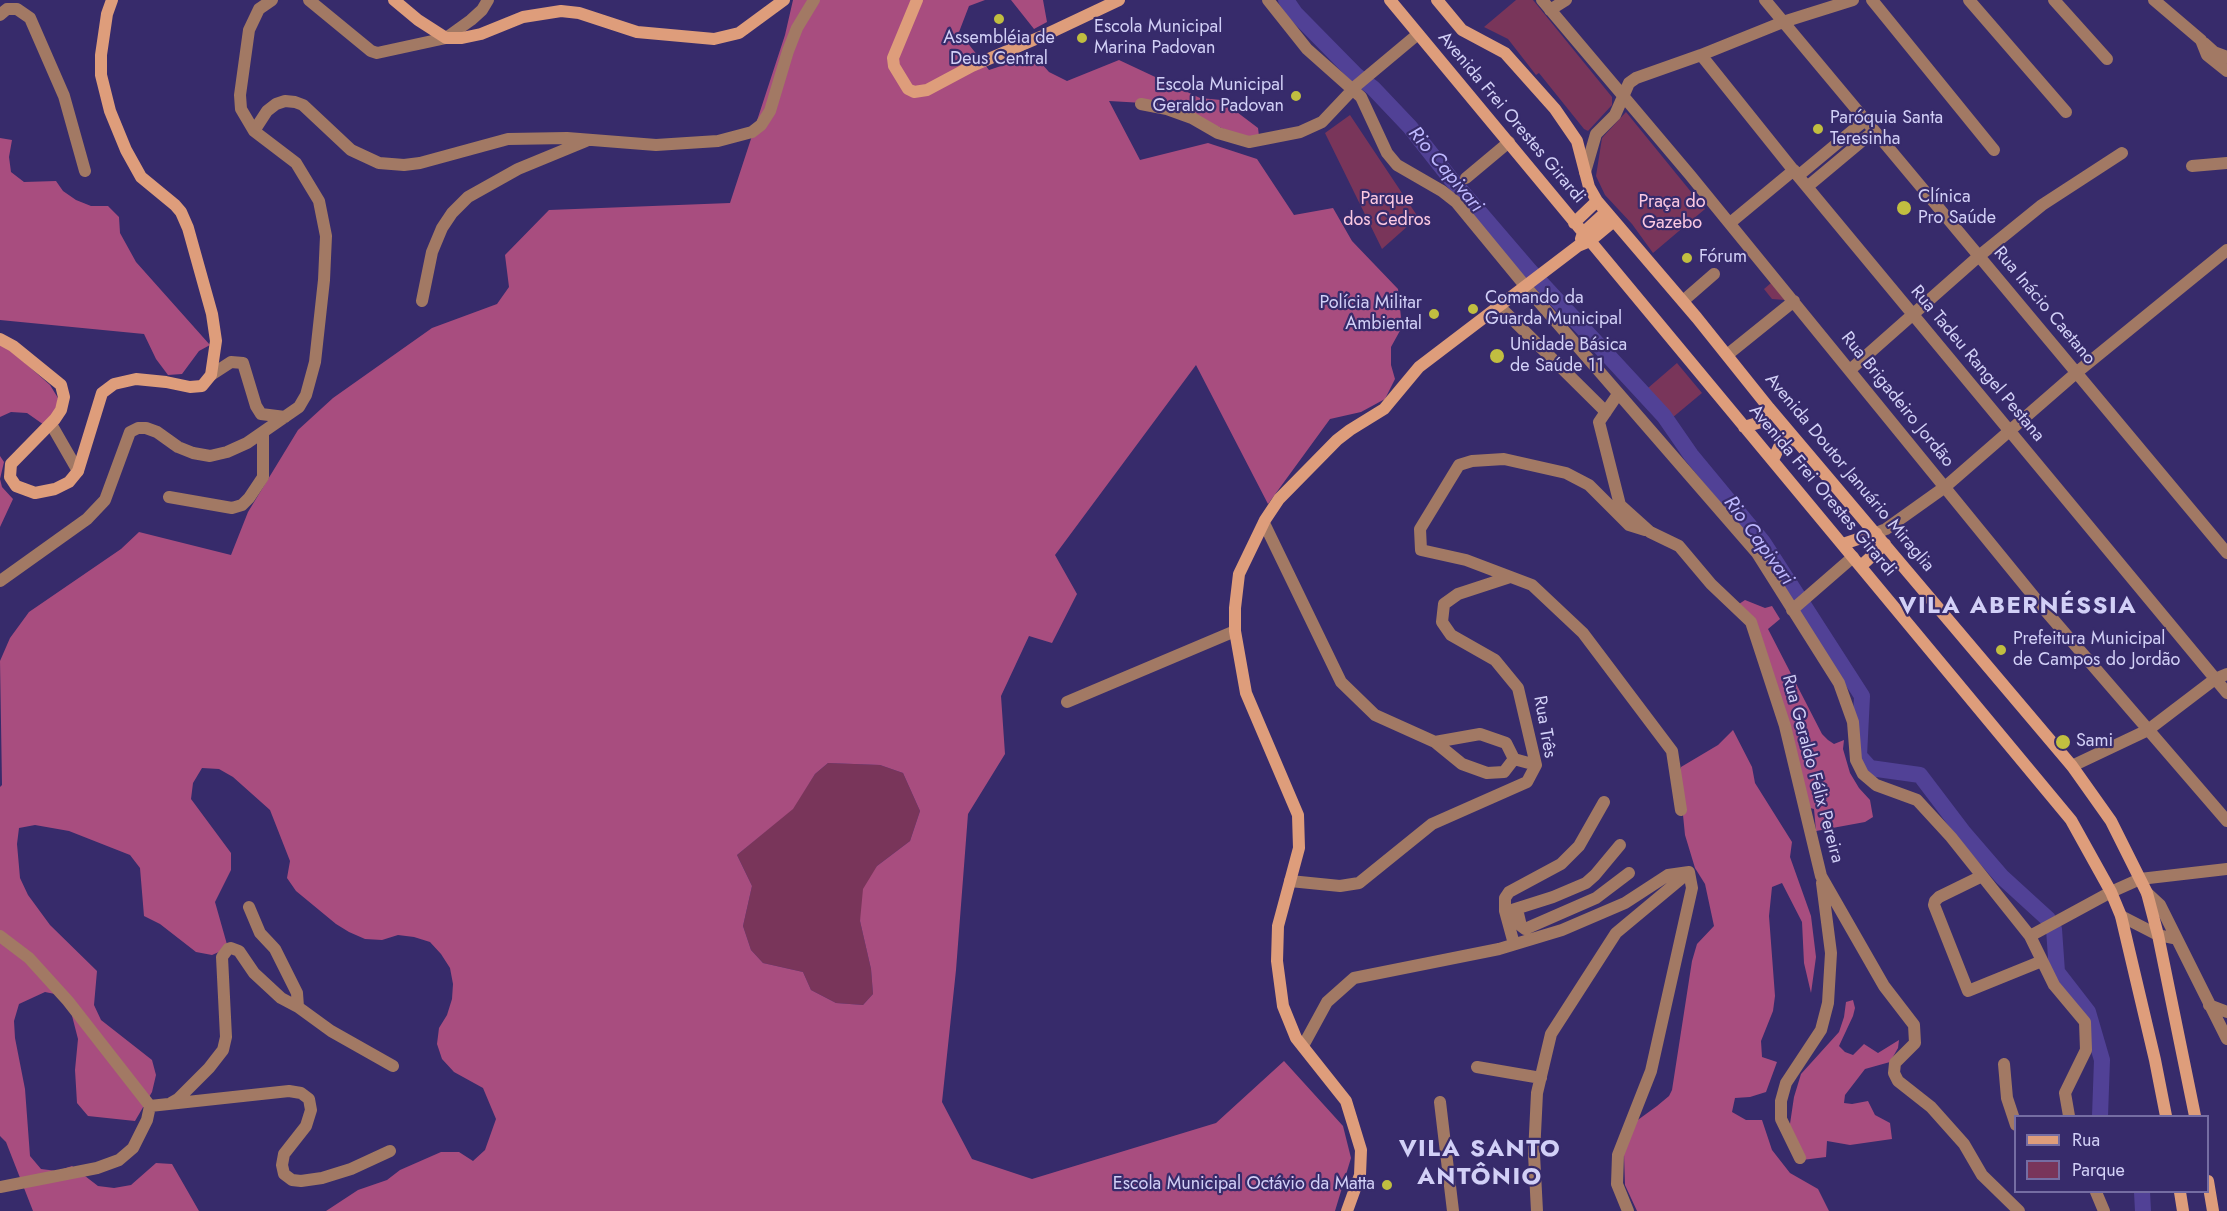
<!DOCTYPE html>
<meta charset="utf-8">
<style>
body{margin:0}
#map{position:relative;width:2227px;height:1211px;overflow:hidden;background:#372b6b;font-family:Jost,sans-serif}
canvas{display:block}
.legend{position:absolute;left:2014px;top:1115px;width:195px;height:78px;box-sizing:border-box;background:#372b6b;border:2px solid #756da3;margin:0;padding:8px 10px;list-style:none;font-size:18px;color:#d2d0f7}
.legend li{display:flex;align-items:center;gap:12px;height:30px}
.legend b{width:30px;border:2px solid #756da3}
</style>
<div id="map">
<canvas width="2227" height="1211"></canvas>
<ul class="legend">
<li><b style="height:8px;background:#de9d7b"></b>Rua</li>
<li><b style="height:16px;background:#79355a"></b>Parque</li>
</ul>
</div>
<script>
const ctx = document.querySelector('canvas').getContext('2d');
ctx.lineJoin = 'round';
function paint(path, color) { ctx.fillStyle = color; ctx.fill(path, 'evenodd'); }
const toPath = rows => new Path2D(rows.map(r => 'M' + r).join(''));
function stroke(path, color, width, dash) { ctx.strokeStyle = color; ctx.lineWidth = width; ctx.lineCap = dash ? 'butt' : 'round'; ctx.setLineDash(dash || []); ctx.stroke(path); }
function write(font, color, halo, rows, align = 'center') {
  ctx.font = font + ' Jost,sans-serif'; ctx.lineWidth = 4.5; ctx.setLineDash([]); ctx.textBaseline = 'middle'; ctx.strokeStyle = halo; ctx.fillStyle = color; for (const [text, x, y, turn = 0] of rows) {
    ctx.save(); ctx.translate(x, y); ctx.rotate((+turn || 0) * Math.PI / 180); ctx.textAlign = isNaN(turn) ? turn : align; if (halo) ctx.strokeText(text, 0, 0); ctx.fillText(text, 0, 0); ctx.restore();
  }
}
paint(toPath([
 [1516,0,1533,0,1612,97,1612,105,1588,131,1584,129,1539,73,1536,75,1508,39,1484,27],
 [1626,112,1705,209,1653,253,1632,224,1605,195,1596,176,1602,138],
 [1350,115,1418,217,1382,249,1325,133],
 [1771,283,1785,300,1772,299,1764,289],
 [1677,363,1702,393,1672,418,1648,388],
 [828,763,880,765,903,773,920,811,910,841,877,866,860,921,871,969,873,994,863,1005,836,1003,811,990,803,972,763,963,751,950,743,926,752,886,737,855,792,809,815,774]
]), '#79355a');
paint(toPath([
 [793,0,985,0,969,6,959,32,989,70,1034,55,1049,72,1067,81,1119,60,1200,98,1221,100,1258,128,1259,136,1249,139,1161,104,1109,101,1140,160,1208,143,1257,159,1294,215,1333,208,1352,241,1398,289,1402,327,1391,347,1391,365,1395,379,1385,399,1361,412,1330,419,1268,504,1196,365,1055,555,1077,594,1052,643,1029,636,1001,696,1005,754,968,814,956,970,942,1102,972,1159,1032,1179,1216,1123,1284,1061,1343,1126,1351,1158,1335,1211,326,1211,358,1190,387,1180,400,1170,441,1152,459,1152,473,1161,485,1150,496,1119,483,1088,454,1072,442,1059,437,1044,439,1028,447,1015,452,999,453,984,450,968,441,954,430,942,414,937,398,935,382,940,365,939,349,932,336,924,296,891,287,878,290,861,270,810,233,777,219,769,202,768,193,783,191,799,231,853,231,870,215,902,228,948,212,955,196,952,160,924,144,916,140,868,130,855,69,831,35,825,19,828,17,844,20,878,28,895,50,925,97,971,94,1005,101,1020,152,1060,156,1075,152,1092,135,1121,88,1116,77,1103,75,1070,78,1039,70,1008,60,995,45,992,19,1004,14,1021,15,1038,25,1089,30,1156,41,1169,57,1171,72,1166,98,1186,114,1188,131,1185,156,1163,172,1164,199,1211,33,1211,6,1142,0,1136,0,787,2,785,0,661,10,638,29,612,121,549,139,532,231,555,248,512,298,430,333,398,432,328,497,304,509,287,505,255,549,210,730,203,785,35],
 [828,763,880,765,903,773,920,811,910,841,877,866,863,889,860,921,871,969,873,994,863,1005,836,1003,811,990,803,972,763,963,751,950,743,926,752,886,737,855,793,809,815,774],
 [1011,0,1043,0,1047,22,1034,29],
 [0,138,12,140,9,157,11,172,24,182,56,181,63,191,76,200,91,206,108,206,119,217,120,233,136,262,210,345,199,351,182,374,168,375,156,359,144,334,0,320],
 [0,341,50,385,58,398,57,406,47,427,27,413,11,412,0,417],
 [0,456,4,462,0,479,2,487,13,499,0,527],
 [1745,600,1765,608,1772,606,1780,619,1768,629,1822,734,1828,740,1834,744,1844,740,1843,749,1850,773,1859,788,1870,800,1873,817,1865,822,1816,831,1814,809,1806,807,1761,641,1736,606],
 [1733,730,1752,767,1755,783,1792,842,1790,857,1811,916,1816,957,1811,993,1804,963,1802,922,1782,883,1772,887,1769,916,1775,996,1773,1011,1761,1041,1762,1057,1777,1062,1766,1092,1750,1097,1735,1098,1732,1112,1746,1120,1762,1120,1772,1150,1790,1173,1818,1189,1829,1211,1637,1211,1625,1185,1624,1154,1635,1122,1657,1106,1669,1096,1672,1090,1692,961,1697,944,1714,926,1705,884,1695,868,1685,835,1679,775,1681,767,1718,745],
 [1853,1000,1855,1008,1853,1016,1839,1046,1845,1052,1853,1055,1864,1044,1878,1053,1899,1040,1898,1048,1890,1062,1865,1069,1845,1095,1844,1103,1852,1104,1868,1101,1875,1115,1890,1123,1892,1139,1850,1145,1827,1141,1826,1157,1802,1160,1795,1157,1787,1144,1794,1097,1801,1074,1839,1032,1844,1017,1846,1002]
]), '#a84d7f');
stroke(toPath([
 [1286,0,1295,13,1356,75,1373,88,1410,127,1451,179,1530,271,1664,416,1691,455,1763,542,1862,696,1859,756,1870,768,1920,775,1964,833,2002,877,2048,919,2054,929,2057,972,2088,1012,2102,1060,2100,1116],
 [2142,1192,2143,1211]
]), '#514196', 16);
stroke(toPath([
 [309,0,371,51,377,53,446,38,471,20,482,10,488,0],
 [1268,0,1307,49,1361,97,1387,153,1397,165,1442,191,1456,202,1526,287,1757,553,1839,683,1853,722,1856,760,1863,774,1876,785,1917,800,1951,837,2030,936,2054,985,2085,1022,2086,1050,2065,1093,2069,1116],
 [1542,0,1690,175,2044,609,2227,821],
 [1765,0,2227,553],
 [1872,0,1994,150],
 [1969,0,2066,112],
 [2054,0,2107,59],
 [2154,0,2201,40,2207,55,2227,71],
 [1550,10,1566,0],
 [0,15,7,9,17,9,30,18,64,96,85,171],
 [2204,43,2214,52,2227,57],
 [1701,55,1798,176,2227,693],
 [1141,104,1167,109,1192,118,1218,133,1249,142,1300,132,1322,122,1357,85,1418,34],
 [254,131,267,111,276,104,285,101,295,102,303,105,351,150,379,163,404,165,420,163,508,139,567,138,656,145,718,141,752,132,761,125,770,111,788,51,797,28,814,0],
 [2192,166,2227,163],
 [1585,172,1596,134,1615,115,1629,83,1636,78,1701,55,1783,22,1853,0],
 [1798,176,1864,121],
 [1466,178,1509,142],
 [1807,187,1874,131],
 [1730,223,1794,170],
 [422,301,432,252,442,228,452,213,468,197,518,169,586,141],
 [1683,301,1714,274],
 [1500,307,1606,412],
 [1727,355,1794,301],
 [1850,370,1979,256,2042,205,2122,153],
 [211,375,231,362,243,363,256,406,261,414,285,417],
 [1618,394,1599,422,1620,505,1650,532,1679,546,1711,584,1751,622,1785,726,1821,876,1884,986,1914,1025,1915,1043,1895,1063,1894,1073,1898,1081,1931,1107,1964,1144,1982,1175,2019,1211],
 [51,424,78,471],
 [169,497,232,508,242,505,249,498,263,477,263,432],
 [1264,523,1341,682,1375,715,1435,742,1462,764,1487,773,1504,772,1514,759],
 [1645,530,1629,525,1589,485,1566,473,1504,459,1472,461,1459,465,1420,529,1421,550,1466,560,1532,585,1583,633,1672,751,1681,810],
 [1876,533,1886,529,1945,487,2076,373,2227,250],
 [0,581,87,519,105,500,130,432,138,428,146,428,157,432,178,447,193,453,210,456,227,452,247,443,299,407,306,395,315,362,324,280,326,236,319,201,296,163,254,131,241,109,240,95,249,30,259,9,272,0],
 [1792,610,1853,557],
 [1067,702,1235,631],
 [1435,742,1480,734,1506,743,1514,759,1536,765],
 [2072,766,2148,730,2215,679,2227,674],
 [1982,876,1939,897,1935,901,1934,905,1968,991,2042,961],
 [1290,881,1340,886,1359,883,1432,824,1527,782,1536,765,1518,688,1495,660,1451,635,1442,622,1444,604,1458,594,1510,577],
 [2147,893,2160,905,2227,1039],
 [249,907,260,933,275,949,297,993,298,1007],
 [1517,909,1521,926,1525,929,1596,898,1629,873],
 [1512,910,1553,897,1586,883,1595,875,1620,845],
 [2121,916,2158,935,2177,939],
 [0,936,29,958,68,1001,150,1106],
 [2030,936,2111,892,2140,879,2227,869],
 [1514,944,1505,911,1505,898,1509,892,1561,864,1579,846,1604,802],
 [2209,1005,2227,1012],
 [1303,1046,1327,1002,1354,978,1499,949,1562,930,1625,903,1668,875,1689,872],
 [2004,1064,2007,1098,2016,1125],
 [1477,1067,1541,1078],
 [1440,1102,1453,1211],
 [171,1103,178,1099,209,1068,223,1050,226,1037,222,957,228,949,231,948,239,951,254,973,281,998,298,1007,331,1031,393,1066],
 [1800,1158,1781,1119,1781,1101,1786,1083,1821,1030,1828,1003,1831,953,1822,883],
 [0,1187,97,1168,119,1160,133,1148,147,1120,150,1106,289,1091,301,1093,309,1099,311,1110,306,1126,284,1154,282,1165,284,1174,292,1180,301,1181,322,1178,351,1169,390,1151],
 [2096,1192,2104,1211],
 [1537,1211,1534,1154,1537,1093,1551,1034,1616,933,1688,873],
 [1628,1211,1617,1184,1618,1155,1651,1071,1692,888,1689,872]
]), '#a27964', 12);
stroke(toPath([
 [394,0,418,20,446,38,462,38,481,34,523,17,561,11,579,13,637,32,714,39,739,33,784,0],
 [917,0,893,58,894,66,908,89,914,92,927,90,972,66,1045,35,1119,0],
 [1390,0,2071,820,2111,892,2121,916,2155,1060,2166,1116],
 [1437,0,1462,30,1505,53,1555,109,1577,141,1589,187,1597,201,1697,318,1769,408,2072,766,2111,821,2147,893,2158,935,2195,1116],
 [1574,223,1597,201],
 [1581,239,1583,233,1606,212],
 [0,339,13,346,61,385,64,397,61,410,55,419,11,464,10,477,16,486,35,493,55,489,69,482,78,471,102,393,114,384,136,379,166,382,190,387,202,386,211,375,216,341,212,314,188,228,181,212,175,205,141,177,126,150,110,111,101,75,101,55,107,14,112,0],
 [1744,427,1761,422,1769,408],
 [1773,460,1780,445,1788,441,1796,440],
 [1843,544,1876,533],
 [1861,566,1885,544],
 [2208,1181,2213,1211],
 [2180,1192,2183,1211],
 [1347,1211,1360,1175,1361,1150,1346,1101,1296,1038,1283,1006,1277,961,1278,926,1299,848,1298,815,1246,693,1235,631,1235,608,1239,574,1265,520,1279,499,1337,440,1350,430,1384,409,1419,367,1578,246,1590,241,1614,221]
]), '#de9d7b', 12);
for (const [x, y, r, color] of [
 [999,19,6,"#c1be40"],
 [1082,38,6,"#c1be40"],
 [1296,96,6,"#c1be40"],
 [1818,129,6,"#c1be40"],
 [1904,208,8,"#c1be40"],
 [1687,258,6,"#c1be40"],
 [1473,309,6,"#c1be40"],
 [1434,314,6,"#c1be40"],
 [1497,356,8,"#c1be40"],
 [2001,650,6,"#c1be40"],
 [2063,742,8,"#c1be40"],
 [1387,1185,6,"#c1be40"]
]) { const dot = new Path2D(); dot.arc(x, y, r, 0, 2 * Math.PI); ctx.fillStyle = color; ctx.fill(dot); stroke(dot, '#372b6b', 2); }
write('18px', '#d2d0f7', '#372b6b', [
 ["Escola Municipal",1094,28],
 ["Marina Padovan",1094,49],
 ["Assembléia de",999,39,"center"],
 ["Deus Central",999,60,"center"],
 ["Escola Municipal",1284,86,"right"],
 ["Geraldo Padovan",1284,107,"right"],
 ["Paróquia Santa",1830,119],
 ["Teresinha",1830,140],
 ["Clínica",1918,198],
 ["Pro Saúde",1918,219],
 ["Fórum",1699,258],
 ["Comando da",1485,299],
 ["Guarda Municipal",1485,320],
 ["Polícia Militar",1422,304,"right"],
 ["Ambiental",1422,325,"right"],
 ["Unidade Básica",1510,346],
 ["de Saúde 11",1510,367],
 ["Prefeitura Municipal",2013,640],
 ["de Campos do Jordão",2013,661],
 ["Sami",2076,742],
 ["Escola Municipal Octávio da Matta",1375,1185,"right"]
], 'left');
write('18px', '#d2d0f7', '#372b6b', [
 ["Avenida Frei Orestes Girardi",1511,118,50],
 ["Rua Inácio Caetano",2044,306,50],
 ["Rua Tadeu Rangel Pestana",1977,364,50],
 ["Rua Brigadeiro Jordão",1897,400,51],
 ["Avenida Doutor Januário Miraglia",1849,473,50],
 ["Avenida Frei Orestes Girardi",1822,491,50],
 ["Rua Três",1544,727,80],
 ["Rua Geraldo Félix Pereira",1812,769,75]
]);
write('18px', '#fcc9e2', '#372b6b', [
 ["Parque",1387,200],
 ["dos Cedros",1387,221],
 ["Praça do",1672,203],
 ["Gazebo",1672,224]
]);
write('italic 20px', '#beb8ff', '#372b6b', [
 ["Rio Capivari",1445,170,50],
 ["Rio Capivari",1758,541,54]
]);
ctx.letterSpacing = '1.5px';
write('bold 24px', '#d2d0f7', '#372b6b', [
 ["VILA ABERNÉSSIA",2018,607],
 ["VILA SANTO",1480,1150],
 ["ANTÔNIO",1480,1178]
]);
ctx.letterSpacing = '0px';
</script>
